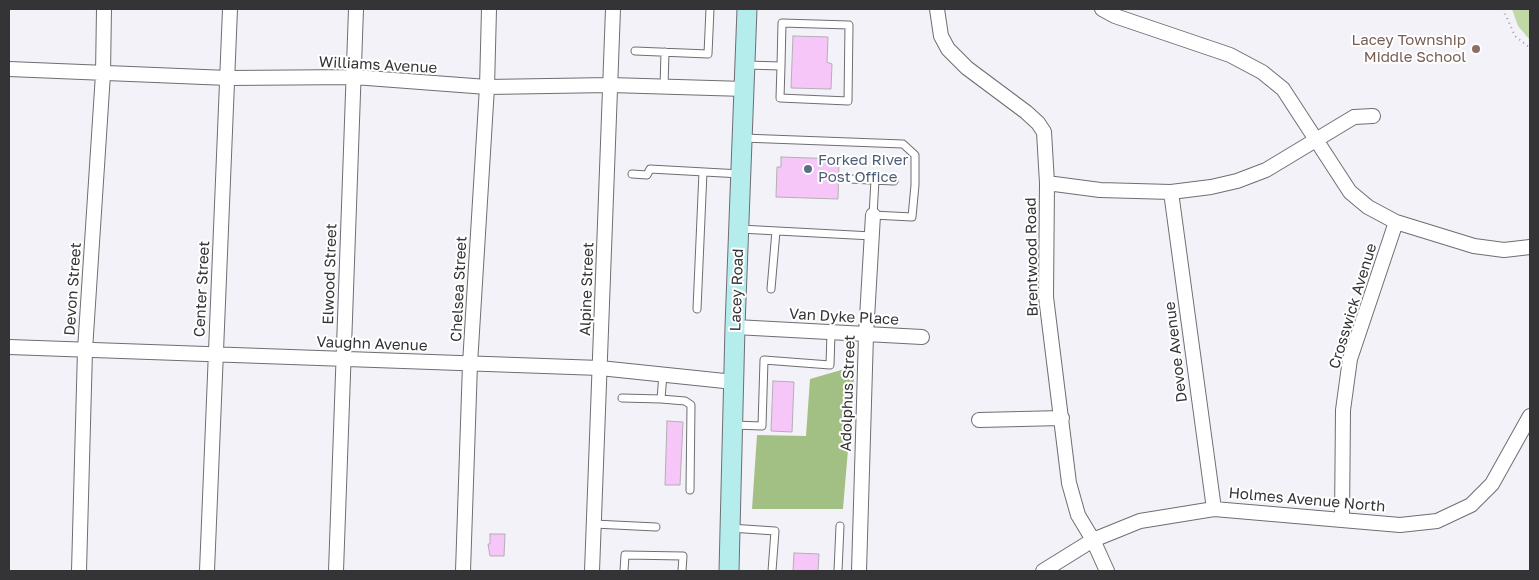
<!DOCTYPE html>
<style>
body{margin:0}
#map{position:relative;width:1539px;height:580px;overflow:hidden;background:#f3f2f8;font-family:"Golos Text",sans-serif}
canvas{display:block}
.frame{position:absolute;inset:0;border:10px solid #343436;pointer-events:none}
</style>
<div id="map">
<canvas width="1539" height="580"></canvas>
<div class="frame"></div>
</div>
<script>
const ctx = document.querySelector('canvas').getContext('2d');
ctx.lineJoin = 'round';
function paint(path, color) { ctx.fillStyle = color; ctx.fill(path, 'evenodd'); }
const toPath = rows => new Path2D(rows.map(r => 'M' + r).join(''));
function stroke(path, color, width, dash) { ctx.strokeStyle = color; ctx.lineWidth = width; ctx.lineCap = dash ? 'butt' : 'round'; ctx.setLineDash(dash || []); ctx.stroke(path); }
function write(font, color, halo, rows, align = 'center') {
  ctx.font = font + ' "Golos Text",sans-serif'; ctx.lineWidth = 4; ctx.setLineDash([]); ctx.textBaseline = 'middle'; ctx.strokeStyle = halo; ctx.fillStyle = color; for (const [text, x, y, turn = 0] of rows) {
    ctx.save(); ctx.translate(x, y); ctx.rotate((+turn || 0) * Math.PI / 180); ctx.textAlign = isNaN(turn) ? turn : align; if (halo) ctx.strokeText(text, 0, 0); ctx.fillText(text, 0, 0); ctx.restore();
  }
}
paint(toPath([
 [1512,9,1530,9,1530,40,1518,26]
]), '#bfd8a5');
paint(toPath([
 [855,366,843,509,752,509,757,435,806,436,810,379]
]), '#a3c084');
const building = toPath([
 [793,36,828,37,827,62,832,64,831,89,791,88,793,36],
 [781,157,839,159,838,199,776,197,777,167,781,167,781,157],
 [773,381,794,382,792,432,771,431,773,381],
 [667,421,683,422,680,485,665,485,667,421],
 [490,534,505,534,504,556,490,556,488,544,490,544,490,534],
 [794,553,819,554,818,571,793,571,794,553]
]);
paint(building, '#f7c6f9');
stroke(building, '#b3aeb3', 1);
const service = toPath([
 [635,51,708,54,710,9],
 [746,65,781,66,780,98,848,101,849,25,782,23,781,66],
 [664,87,665,52],
 [743,138,903,144,915,155,915,185,912,217,873,215,875,180],
 [632,174,647,175,650,169,741,174],
 [849,179,894,181],
 [740,229,872,236],
 [771,289,776,231],
 [697,309,703,172],
 [622,398,661,399,663,374],
 [661,399,685,401,691,405,690,490],
 [733,425,762,426,764,360,830,365,831,333],
 [594,524,656,527],
 [730,528,775,531,772,571],
 [624,571,625,555,683,556,682,571],
 [838,571,840,526]
]);
const minor = toPath([
 [937,9,941,36,948,49,967,68,1026,112,1038,123,1044,132,1047,183,1046,297,1069,483,1078,515,1093,540,1107,571],
 [1102,9,1115,16,1230,55,1262,72,1283,89,1350,192,1368,207,1396,222,1474,246,1504,250,1530,247],
 [9,69,228,78,354,77,487,87,610,85,745,89],
 [1047,183,1100,190,1171,192,1211,187,1237,181,1266,170,1354,117,1373,116],
 [1171,192,1214,509],
 [735,327,922,337],
 [9,347,600,368,734,382],
 [979,420,1062,418],
 [1342,520,1343,410,1350,359,1396,222],
 [79,571,85,350,103,74,104,9],
 [207,571,230,9],
 [336,571,356,9],
 [463,571,470,364,487,87,489,9],
 [592,571,613,9],
 [859,571,866,335,873,215],
 [1043,571,1093,540,1140,521,1214,509,1400,525,1437,521,1471,505,1492,484,1530,416]
]);
const secondary = toPath([
 [729,571,735,327,747,9]
]);
stroke(service, '#6e6e73', 9);
stroke(minor, '#6e6e73', 16);
stroke(secondary, '#6e6e73', 21);
stroke(toPath([
 [1503,9,1515,36,1530,48]
]), '#9c9ca0', 2, [1, 4]);
stroke(service, '#fff', 7);
stroke(minor, '#fff', 14);
stroke(secondary, '#b4edec', 19);
for (const [x, y, r, color] of [
 [1476,49,5,"#8d6e63"],
 [808,169,5,"#5c6f8a"]
]) { const dot = new Path2D(); dot.arc(x, y, r, 0, 2 * Math.PI); ctx.fillStyle = color; ctx.fill(dot); stroke(dot, '#fff', 2); }
write('15px', '#785e54', '#fff', [
 ["Lacey Township",1466,40],
 ["Middle School",1466,57]
], 'right');
write('15px', '#343436', '#fff', [
 ["Williams Avenue",378,65,3],
 ["Brentwood Road",1032,257,-91],
 ["Elwood Street",330,274,-88],
 ["Devon Street",73,289,-86],
 ["Center Street",202,289,-87],
 ["Chelsea Street",459,289,-87],
 ["Alpine Street",587,289,-88],
 ["Lacey Road",737,290,-88],
 ["Crosswick Avenue",1353,306,-73],
 ["Van Dyke Place",844,317,3],
 ["Vaughn Avenue",372,344,2],
 ["Devoe Avenue",1176,352,-97],
 ["Adolphus Street",848,393,-88],
 ["Holmes Avenue North",1307,500,5]
]);
write('15px', '#4e5e75', '#fff', [
 ["Forked River",818,160],
 ["Post Office",818,177]
], 'left');
</script>
